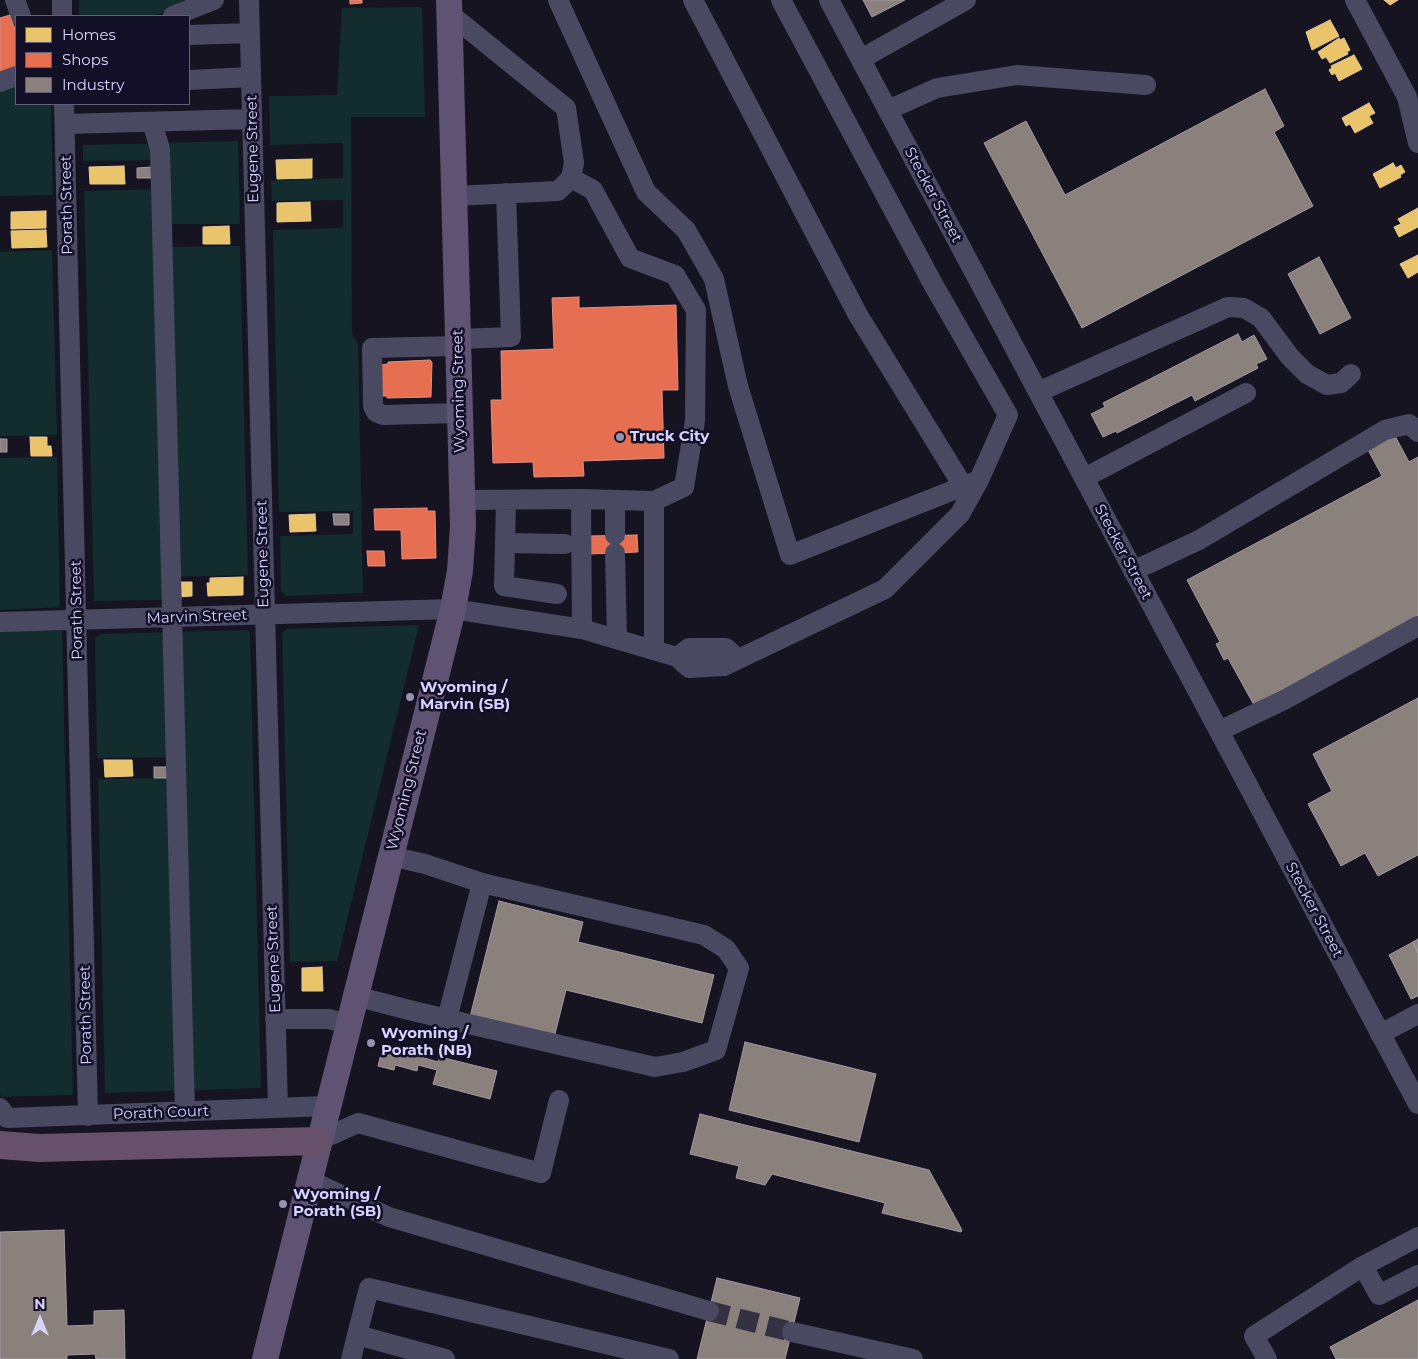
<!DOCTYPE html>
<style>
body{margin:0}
#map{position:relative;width:1418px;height:1359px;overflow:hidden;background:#161421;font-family:Montserrat,sans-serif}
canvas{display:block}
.legend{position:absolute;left:15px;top:15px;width:175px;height:90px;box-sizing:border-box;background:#130f26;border:1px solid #625e7d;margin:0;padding:6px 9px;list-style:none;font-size:15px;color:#d9d4ff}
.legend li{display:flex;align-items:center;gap:10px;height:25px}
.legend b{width:25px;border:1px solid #625e7d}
.north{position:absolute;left:15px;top:1294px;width:50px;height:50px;-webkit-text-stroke:4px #130f26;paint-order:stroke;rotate:0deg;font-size:14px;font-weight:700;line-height:20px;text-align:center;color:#d9d4ff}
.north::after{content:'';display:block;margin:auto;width:18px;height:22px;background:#d9d4ff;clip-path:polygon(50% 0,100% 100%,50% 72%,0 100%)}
</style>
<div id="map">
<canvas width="1418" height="1359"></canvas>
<ul class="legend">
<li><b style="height:14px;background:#e9c46a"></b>Homes</li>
<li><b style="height:14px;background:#e76f51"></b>Shops</li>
<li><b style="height:14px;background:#8a817c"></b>Industry</li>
</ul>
<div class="north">N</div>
</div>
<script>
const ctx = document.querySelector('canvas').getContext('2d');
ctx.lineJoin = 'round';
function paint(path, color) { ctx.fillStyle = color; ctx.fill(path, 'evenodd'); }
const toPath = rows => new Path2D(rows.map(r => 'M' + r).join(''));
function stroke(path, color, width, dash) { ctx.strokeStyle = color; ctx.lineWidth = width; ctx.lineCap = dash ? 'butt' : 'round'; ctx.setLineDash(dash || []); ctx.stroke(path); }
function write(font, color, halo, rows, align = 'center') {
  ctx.font = font + ' Montserrat,sans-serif'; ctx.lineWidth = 5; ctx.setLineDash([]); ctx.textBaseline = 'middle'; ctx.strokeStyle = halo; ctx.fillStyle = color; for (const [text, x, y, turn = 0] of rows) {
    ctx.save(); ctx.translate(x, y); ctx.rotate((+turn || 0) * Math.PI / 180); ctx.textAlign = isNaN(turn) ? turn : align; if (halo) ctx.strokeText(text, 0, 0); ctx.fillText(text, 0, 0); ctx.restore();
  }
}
paint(toPath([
 [79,0,195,0,154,16,79,16],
 [422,7,425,117,351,117,352,334,358,343,363,593,286,596,281,591,280,536,353,534,353,511,279,512,273,230,343,228,343,200,272,201,271,181,343,178,343,143,270,145,269,96,337,95,342,8],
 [16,81,16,104,51,104,53,195,0,196,0,87],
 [238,141,240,224,159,224,159,247,240,246,248,575,168,577,166,600,94,601,84,191,163,189,162,160,83,161,83,145],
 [52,250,57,435,0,436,0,252],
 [57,457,60,607,0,610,0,458],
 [419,625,337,961,290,962,282,633,287,629],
 [247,630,250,632,261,1088,105,1093,98,779,178,778,178,757,97,758,95,639,100,634],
 [0,631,62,631,73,1095,1,1097,0,1094]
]), '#132c2d');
const homes = toPath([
 [1384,0,1398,0,1390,5,1384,0],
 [1330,20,1339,36,1312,50,1306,32,1330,20],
 [1339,38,1340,40,1344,38,1350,50,1347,52,1348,54,1330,63,1326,57,1322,59,1318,52,1339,38],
 [1354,55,1362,69,1339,81,1335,73,1332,75,1329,70,1332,68,1331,66,1354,55],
 [1369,103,1375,113,1369,116,1373,123,1355,133,1350,124,1346,126,1342,118,1369,103],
 [312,159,312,178,277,179,276,160,312,159],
 [1393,163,1396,168,1401,165,1405,172,1400,175,1401,177,1380,188,1373,174,1393,163],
 [124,166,125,184,90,184,89,167,124,166],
 [310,202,311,221,277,222,277,203,310,202],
 [1418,208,1418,227,1399,237,1394,227,1401,224,1398,219,1418,208],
 [46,211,46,228,11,229,11,212,46,211],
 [229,226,230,244,203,244,203,227,229,226],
 [46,230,47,247,12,248,11,231,46,230],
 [1418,255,1418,272,1408,278,1400,264,1418,255],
 [30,437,47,437,47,446,51,446,52,456,31,456,30,437],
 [315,514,316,531,290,532,289,515,315,514],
 [243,577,243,595,208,596,207,583,210,583,210,578,243,577],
 [178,582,192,582,192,596,178,597,178,582],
 [104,760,132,760,133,776,105,777,104,760],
 [322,967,323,991,302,991,302,968,322,967]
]);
paint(homes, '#e9c46a');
stroke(homes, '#e4c997', 1);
const shops = toPath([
 [350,0,362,0,362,3,350,4,350,0],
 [10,15,16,32,16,70,0,75,0,18,10,15],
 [579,297,579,308,676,305,678,390,662,390,664,458,583,461,584,476,534,477,533,462,493,463,491,400,502,400,501,351,554,349,552,298,579,297],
 [430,360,432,362,431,397,387,398,387,396,380,396,379,365,388,364,388,362,430,360],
 [427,508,427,511,435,511,436,558,402,559,401,530,375,530,374,509,427,508],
 [637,535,638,552,589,554,589,536,637,535],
 [367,551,384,551,385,566,368,566,367,551]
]);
paint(shops, '#e76f51');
stroke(shops, '#e38d85', 1);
const industry = toPath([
 [863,0,905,0,872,17,863,0],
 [1265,89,1284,126,1274,132,1313,206,1082,328,984,143,1026,121,1065,195,1265,89],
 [152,167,153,178,137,178,137,168,152,167],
 [1319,257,1351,318,1320,334,1288,274,1319,257],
 [1238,334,1242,342,1254,335,1267,359,1256,364,1258,368,1195,401,1192,395,1117,433,1116,431,1103,437,1091,414,1105,407,1103,403,1238,334],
 [1394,434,1409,462,1418,457,1418,616,1254,705,1228,658,1224,660,1216,644,1220,642,1187,580,1382,476,1367,448,1394,434],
 [0,439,7,439,7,452,0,452,0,439],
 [333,514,349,514,349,525,334,525,333,514],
 [1418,698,1418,855,1378,876,1365,853,1341,866,1308,804,1332,791,1313,754,1418,698],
 [154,767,169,767,169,778,154,778,154,767],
 [499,901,583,922,578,942,714,975,702,1023,566,990,554,1038,470,1017,499,901],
 [1418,939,1418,953,1413,942,1418,939],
 [1413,942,1418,953,1418,996,1411,999,1389,955,1413,942],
 [745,1042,876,1074,859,1142,729,1110,745,1042],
 [383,1046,438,1062,440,1057,497,1071,490,1099,433,1084,437,1070,418,1065,417,1071,395,1065,394,1070,378,1066,383,1046],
 [700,1114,929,1170,962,1230,961,1232,882,1213,885,1203,772,1174,765,1185,736,1178,739,1166,690,1154,700,1114],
 [64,1230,67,1326,94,1325,94,1311,124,1310,125,1359,96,1359,95,1354,67,1355,67,1359,0,1359,0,1232,64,1230],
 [717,1278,800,1298,785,1359,697,1359,717,1278],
 [1418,1300,1418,1359,1336,1359,1330,1347,1418,1300]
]);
paint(industry, '#8a817c');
stroke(industry, '#a29aa3', 1);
stroke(toPath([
 [709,1311,792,1332]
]), '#333142', 20, [20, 10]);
stroke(toPath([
 [15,0,21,16],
 [62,0,62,16],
 [249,0,278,1108],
 [558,0,646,192,686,230,714,279,738,386,790,555,979,480],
 [693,0,858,315,963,486],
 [829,0,1418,1104],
 [1355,0,1407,97,1418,143],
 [450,14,566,108,574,163,571,178,558,191,454,196],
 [173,16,214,0],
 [189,35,250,33],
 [861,59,966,0],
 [189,80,251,77],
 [0,82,16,76],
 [64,104,88,1116],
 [888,110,937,88,1017,75,1146,85],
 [152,122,160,149,185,1112],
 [65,124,252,119],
 [571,178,593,190,630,258,675,275,696,310,695,421,684,487,654,501,581,499],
 [458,339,511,337,506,193],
 [458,346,372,348,373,406,376,412,383,415,460,413],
 [1038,392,1228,307,1244,308,1261,318,1290,357,1307,374,1327,385,1341,383,1351,374],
 [1084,478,1246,393],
 [462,500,581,499,582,629],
 [506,500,504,586,557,594],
 [615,500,615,535],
 [654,501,654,650],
 [505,543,565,544],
 [615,553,617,639],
 [1133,571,1199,540,1385,430,1409,424,1418,432],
 [0,622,453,609,582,629,677,657,689,668,724,666,885,589,960,514,979,480,1008,415,933,284,781,0],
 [677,657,689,648,726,648,738,659],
 [1219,731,1284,700,1418,626],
 [390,856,425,864,482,883],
 [355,996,409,1010,447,1019,655,1067,683,1062,716,1050,739,968,726,949,704,935,482,883,447,1019],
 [275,1019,329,1019,348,1024],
 [1380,1034,1418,1014],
 [0,1108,7,1118,327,1106],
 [318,1141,358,1123,541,1173,559,1100],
 [309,1180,389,1217,709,1311],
 [1363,1266,1379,1295,1418,1275],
 [792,1332,913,1359],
 [357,1335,445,1359],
 [351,1359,369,1288,669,1359],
 [1267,1359,1254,1336,1363,1266,1418,1237]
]), '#4a4962', 20);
stroke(toPath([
 [265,1359,453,609,460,571,463,526,449,0]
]), '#5e5373', 26);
stroke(toPath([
 [0,1145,39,1148,318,1141]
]), '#67516a', 28);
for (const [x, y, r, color] of [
 [620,437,5,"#9591b1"],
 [410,697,5,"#9591b1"],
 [371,1043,5,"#9591b1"],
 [283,1204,5,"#9591b1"]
]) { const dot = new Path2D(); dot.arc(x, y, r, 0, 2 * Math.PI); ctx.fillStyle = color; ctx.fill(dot); stroke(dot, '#130f26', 2); }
write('15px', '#d9d4ff', '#130f26', [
 ["Eugene Street",253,149,-91],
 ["Stecker Street",933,195,62],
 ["Porath Street",67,205,-91],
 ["Wyoming Street",459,391,-91],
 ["Stecker Street",1123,552,62],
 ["Eugene Street",263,554,-91],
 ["Porath Street",77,610,-91],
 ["Marvin Street",197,617,-2],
 ["Wyoming Street",407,790,-76],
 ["Stecker Street",1314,910,62],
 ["Eugene Street",274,959,-92],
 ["Porath Street",86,1015,-91],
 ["Porath Court",161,1113,-2]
]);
write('bold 15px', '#d9d4ff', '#130f26', [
 ["Truck City",630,437],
 ["Wyoming /",420,688],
 ["Marvin (SB)",420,705],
 ["Wyoming /",381,1034],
 ["Porath (NB)",381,1051],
 ["Wyoming /",293,1195],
 ["Porath (SB)",293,1212]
], 'left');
</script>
